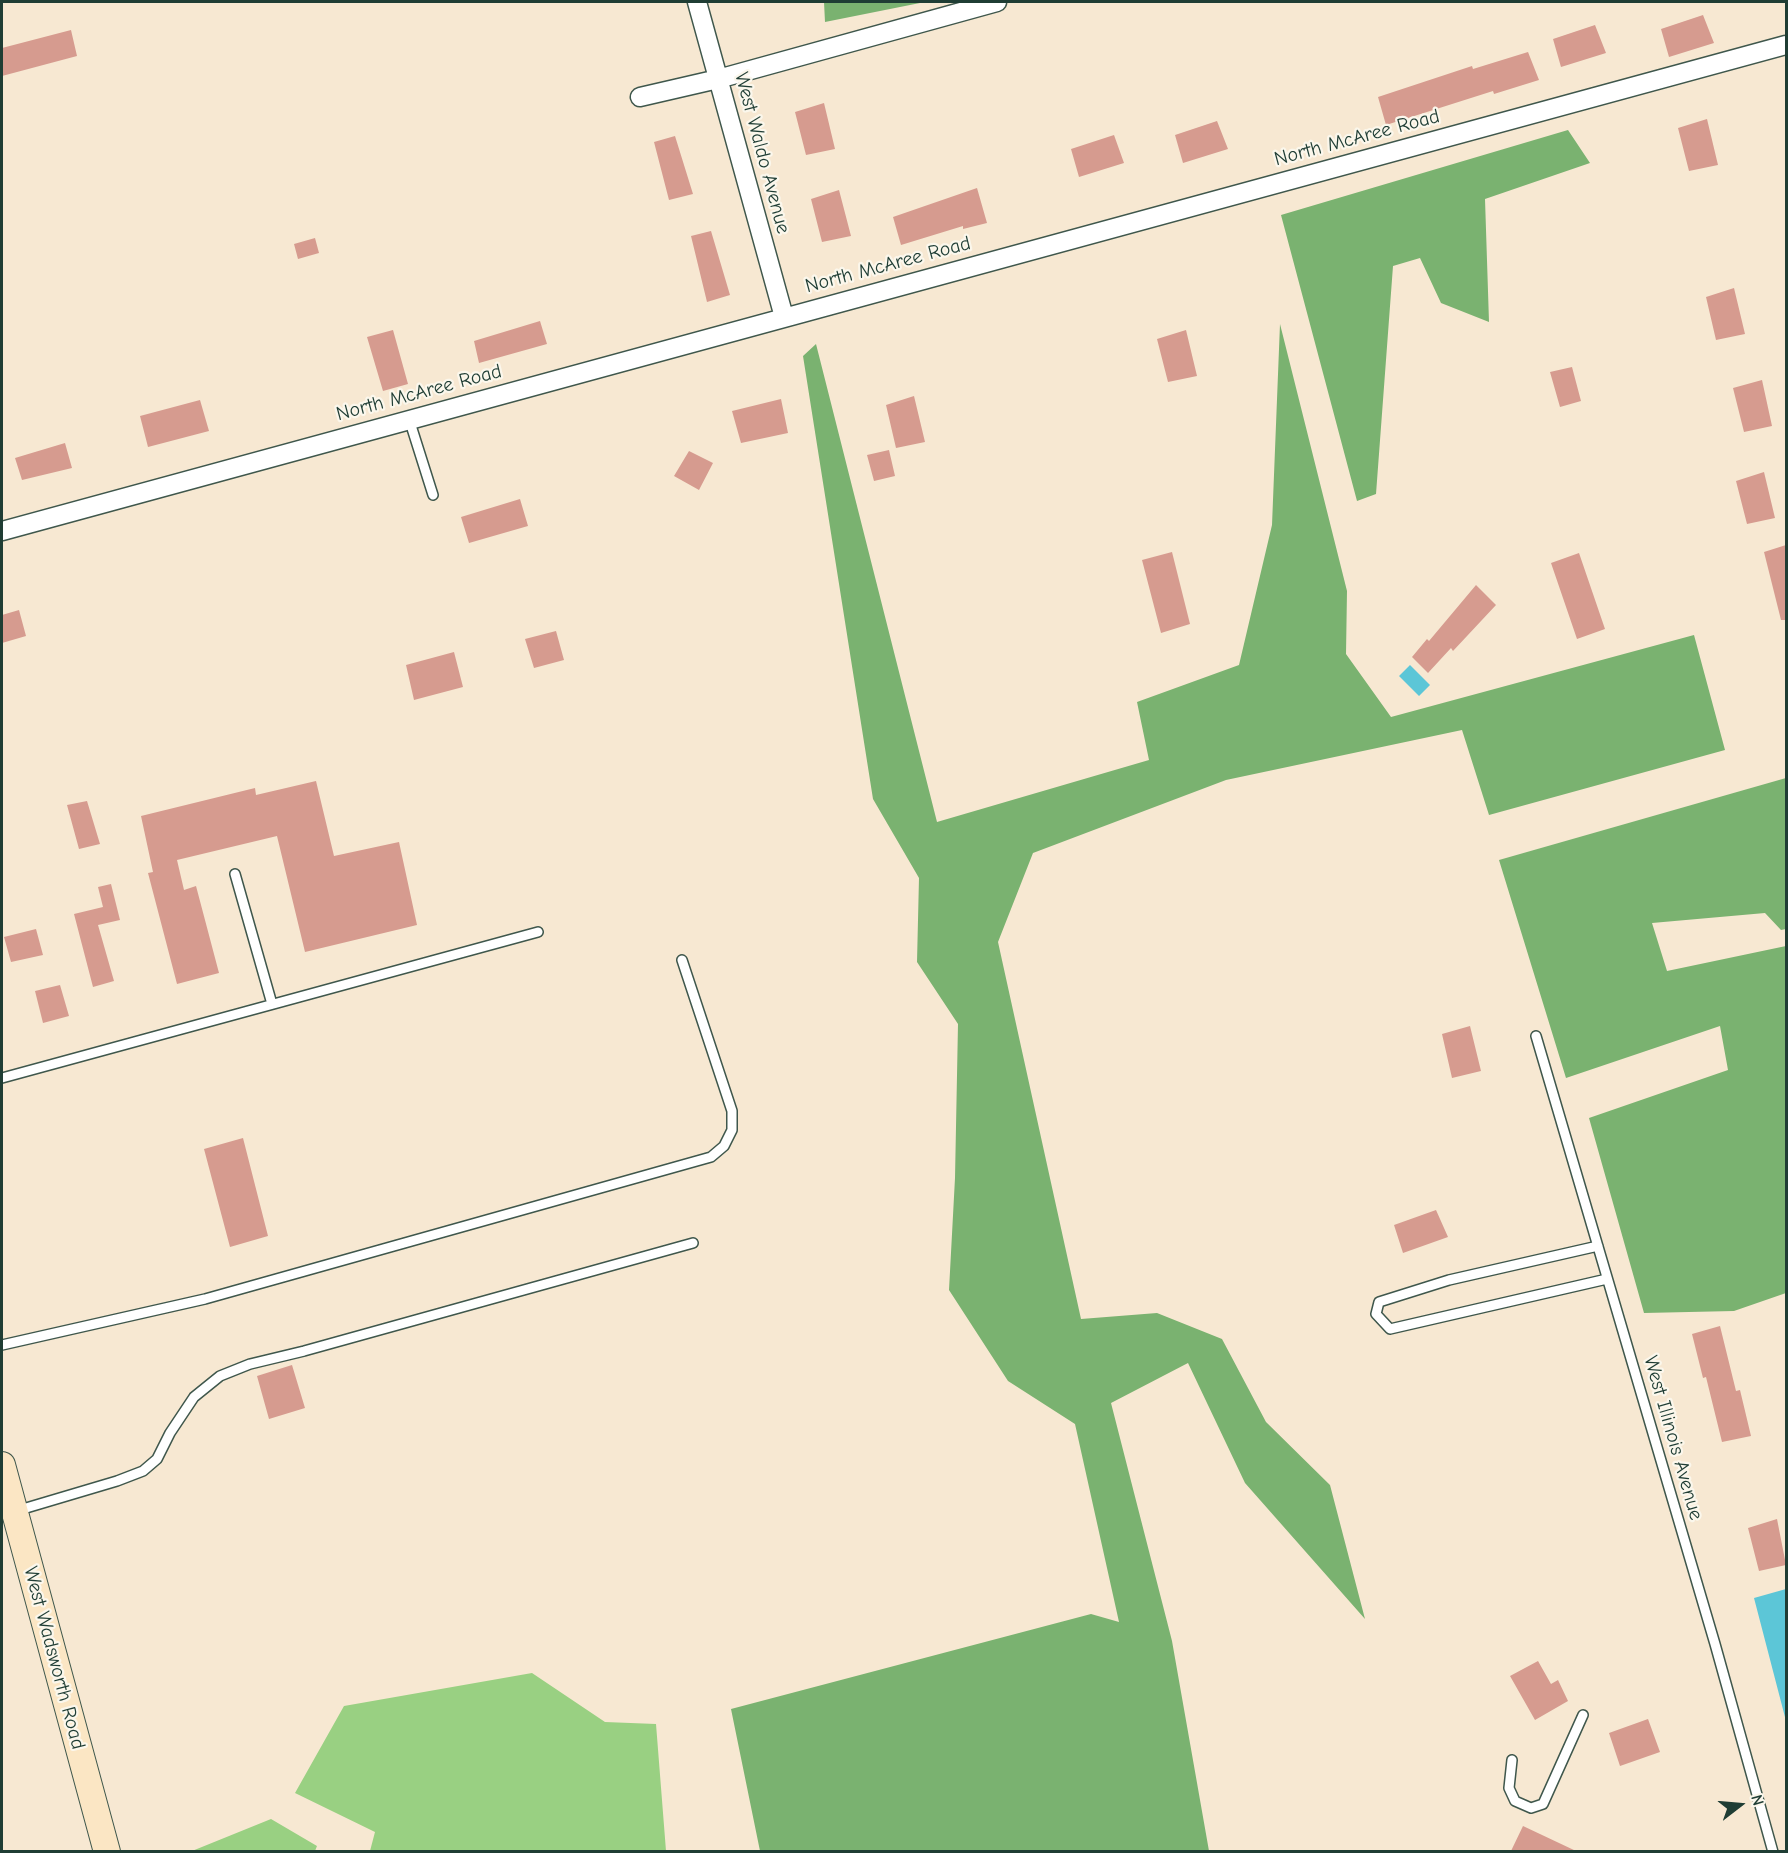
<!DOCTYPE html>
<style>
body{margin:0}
#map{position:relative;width:1788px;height:1853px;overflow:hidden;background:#f7e8d2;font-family:"Comic Neue",sans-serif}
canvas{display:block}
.frame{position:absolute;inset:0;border:3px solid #1f3d34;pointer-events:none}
.north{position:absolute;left:1710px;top:1775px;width:60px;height:60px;-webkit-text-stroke:4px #fbf7ec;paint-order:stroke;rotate:74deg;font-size:16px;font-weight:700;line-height:24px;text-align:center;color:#1f3d34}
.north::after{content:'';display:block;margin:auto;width:21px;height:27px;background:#1f3d34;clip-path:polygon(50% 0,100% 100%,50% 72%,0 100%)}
</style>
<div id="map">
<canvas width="1788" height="1853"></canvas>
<div class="frame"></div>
<div class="north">N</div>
</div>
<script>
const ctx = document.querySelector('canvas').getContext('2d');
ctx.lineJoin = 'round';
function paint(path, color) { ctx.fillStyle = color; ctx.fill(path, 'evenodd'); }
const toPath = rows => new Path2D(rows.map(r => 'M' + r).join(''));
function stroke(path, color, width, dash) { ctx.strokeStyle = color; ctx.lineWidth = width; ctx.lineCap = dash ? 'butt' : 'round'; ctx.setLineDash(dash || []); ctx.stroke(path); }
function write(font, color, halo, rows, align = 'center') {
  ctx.font = font + ' "Comic Neue",sans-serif'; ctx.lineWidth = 4.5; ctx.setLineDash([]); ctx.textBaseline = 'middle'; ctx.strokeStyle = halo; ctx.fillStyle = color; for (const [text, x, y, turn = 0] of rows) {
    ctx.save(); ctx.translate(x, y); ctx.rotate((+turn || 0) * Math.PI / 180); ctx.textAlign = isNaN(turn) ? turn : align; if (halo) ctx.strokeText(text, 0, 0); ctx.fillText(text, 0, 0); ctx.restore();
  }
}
paint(toPath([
 [532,1673,605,1722,656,1724,666,1851,370,1851,375,1832,295,1793,344,1706],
 [271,1819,317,1846,315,1851,192,1851]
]), '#99d082');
paint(toPath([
 [824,2,925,2,825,22],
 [1568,130,1590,163,1485,199,1489,322,1441,303,1420,258,1393,266,1376,494,1357,501,1281,215],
 [1280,324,1347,591,1346,654,1391,717,1694,635,1725,750,1489,815,1462,730,1226,780,1033,853,998,942,1081,1319,1157,1313,1222,1339,1266,1422,1330,1485,1365,1619,1245,1483,1188,1363,1111,1403,1172,1641,1209,1851,760,1851,731,1709,1091,1614,1119,1622,1075,1424,1008,1381,949,1290,955,1178,958,1024,917,962,919,878,873,799,803,356,816,344,937,822,1149,760,1137,702,1239,665,1272,525],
 [1786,778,1786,929,1781,930,1765,913,1652,923,1667,971,1786,946,1786,1293,1734,1311,1644,1313,1589,1118,1728,1070,1720,1026,1566,1078,1499,860]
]), '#7ab270');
paint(toPath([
 [1410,665,1430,685,1419,696,1399,676],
 [1786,1589,1786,1721,1754,1598]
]), '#5cc6d7');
paint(toPath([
 [1703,15,1714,43,1669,57,1661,29],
 [1595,25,1606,53,1561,67,1553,39],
 [71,30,77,56,2,76,2,48],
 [1528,52,1539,80,1494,94,1493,91,1386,125,1378,97,1472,66,1473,69],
 [824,103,835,149,806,155,795,112],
 [1707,119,1718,165,1689,171,1678,128],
 [1217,121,1228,149,1183,163,1175,135],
 [1114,135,1124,163,1079,177,1071,149],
 [675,136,693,194,669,200,654,142],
 [977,188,987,223,963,229,963,226,901,245,893,217],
 [839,190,851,236,822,242,811,199],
 [711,231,730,295,707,302,691,236],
 [315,238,319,253,298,259,294,244],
 [1734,288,1745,334,1716,340,1706,297],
 [540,321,547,344,479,363,474,341],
 [393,330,408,384,383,391,367,337],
 [1186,330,1197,376,1168,382,1157,339],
 [1572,367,1581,401,1560,407,1550,372],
 [1762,380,1772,426,1744,432,1733,388],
 [914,396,925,442,896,448,886,405],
 [781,399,788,433,741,443,732,411],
 [200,400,209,431,148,447,140,416],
 [65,443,72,468,22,480,15,458],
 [889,450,895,476,874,481,867,455],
 [689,451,713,463,699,490,674,476],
 [1764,472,1775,518,1747,524,1736,481],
 [520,499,528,526,469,543,461,517],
 [1786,545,1786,620,1781,620,1764,552],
 [1172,552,1190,624,1161,633,1142,560],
 [1579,553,1605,629,1577,639,1551,563],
 [1476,585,1496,605,1453,651,1451,648,1428,673,1412,657,1427,639,1429,641],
 [19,610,26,636,2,643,2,615],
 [556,631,564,660,534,668,525,639],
 [454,652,463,687,414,700,406,665],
 [316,781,334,856,399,842,417,925,305,952,277,836,177,860,184,890,196,886,219,973,177,984,148,873,153,872,141,816,255,788,256,795],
 [87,801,100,844,79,849,67,805],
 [111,884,120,920,98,925,114,981,93,987,74,914,103,907,98,887],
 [36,929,43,955,11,962,4,937],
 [60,985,69,1016,43,1023,35,991],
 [1470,1026,1481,1071,1452,1078,1442,1034],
 [243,1138,268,1236,230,1247,204,1149],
 [1436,1210,1448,1237,1403,1253,1394,1225],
 [1720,1326,1736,1391,1740,1390,1751,1436,1722,1442,1706,1377,1703,1378,1692,1334],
 [292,1365,305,1408,269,1419,257,1376],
 [1777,1519,1786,1565,1759,1571,1748,1528],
 [1538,1661,1551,1684,1558,1680,1568,1701,1535,1720,1510,1676],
 [1648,1719,1660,1752,1620,1766,1609,1733],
 [1523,1826,1576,1851,1511,1851]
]), '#d69b8f');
const lane = toPath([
 [409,419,433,495],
 [235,874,272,1004],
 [1536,1036,1715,1644,1773,1852],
 [2,1078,538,932],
 [1598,1246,1449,1280,1379,1302,1376,1314,1390,1329,1607,1279],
 [2,1345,205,1299,711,1157,724,1146,732,1130,732,1111,682,960],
 [16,1511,117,1481,143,1471,157,1459,170,1433,194,1397,220,1376,250,1364,304,1351,693,1243],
 [1512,1760,1509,1788,1515,1801,1531,1808,1543,1804,1583,1715]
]);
const street = toPath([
 [697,2,784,317],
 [640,97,718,79,997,2],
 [2,531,1786,45]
]);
const secondary = toPath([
 [2,1465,107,1852]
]);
stroke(lane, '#3f574c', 12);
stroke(street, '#3f574c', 21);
stroke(secondary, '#3f574c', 28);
stroke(lane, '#fff', 9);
stroke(street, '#fff', 18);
stroke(secondary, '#fbe6c4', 26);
write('20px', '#1f3d34', '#fbf7ec', [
 ["North McAree Road",1357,138,-15],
 ["West Waldo Avenue",762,153,75],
 ["North McAree Road",888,265,-15],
 ["North McAree Road",419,393,-15],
 ["West Illinois Avenue",1673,1438,74],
 ["West Wadsworth Road",54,1658,75]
]);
</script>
